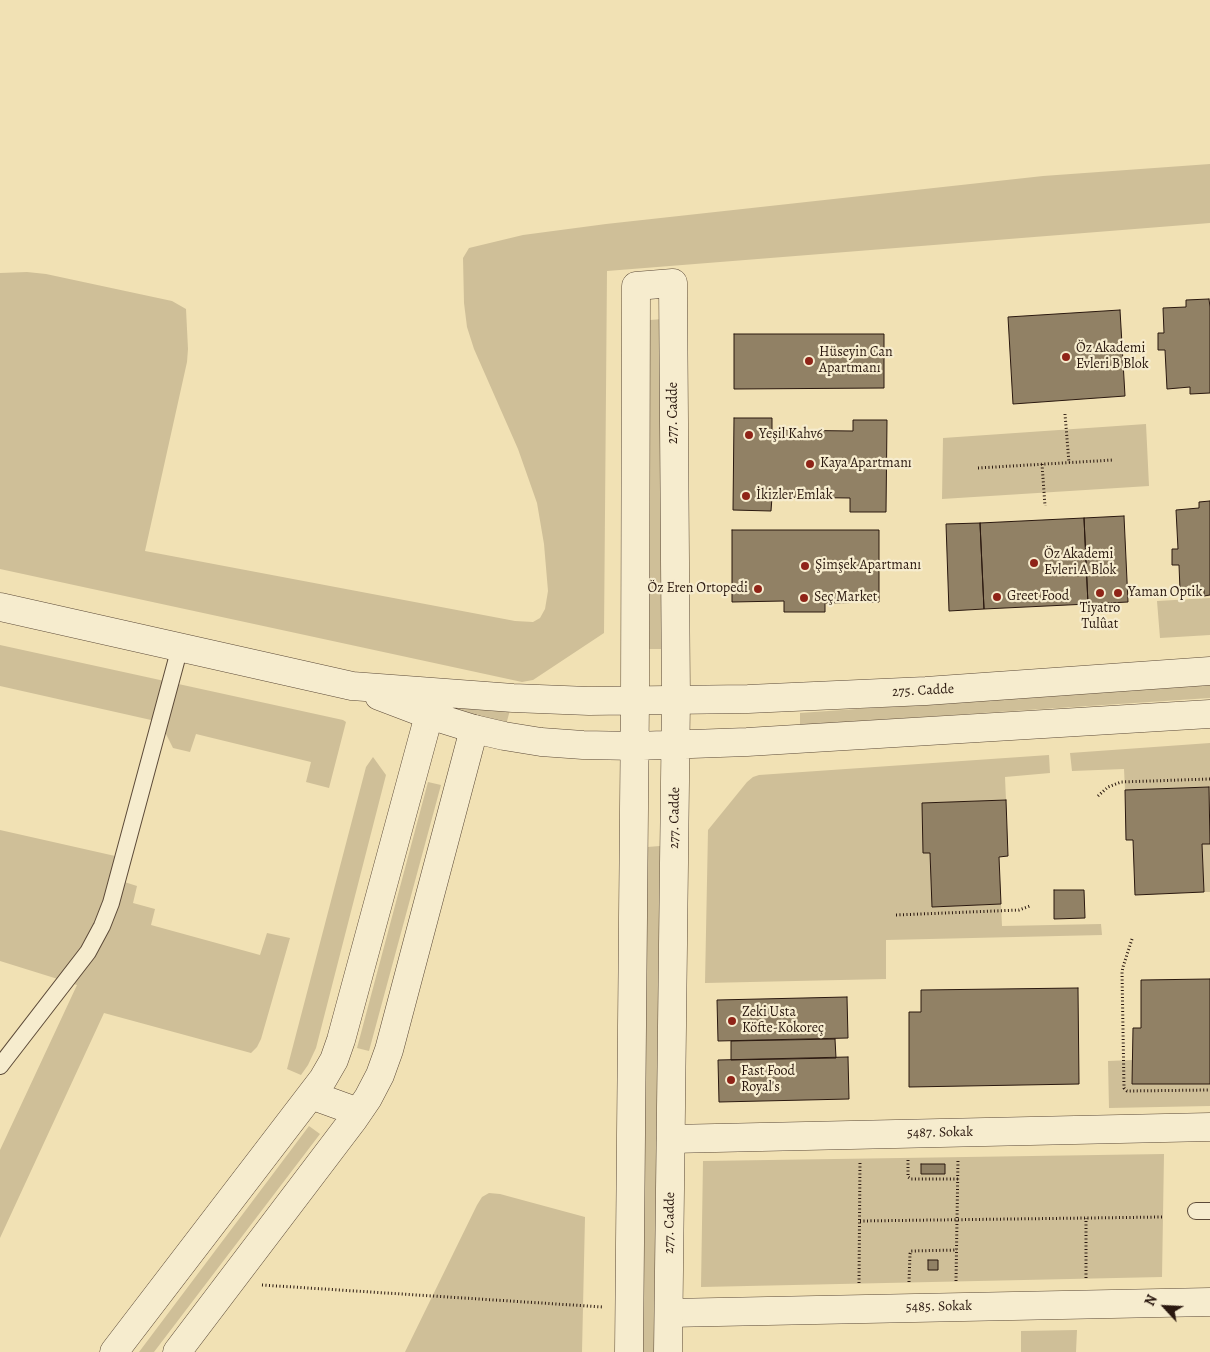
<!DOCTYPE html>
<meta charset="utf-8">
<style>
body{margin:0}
#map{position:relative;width:1210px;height:1352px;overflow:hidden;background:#f1e1b4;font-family:Alegreya,serif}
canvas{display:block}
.north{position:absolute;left:1140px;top:1282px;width:50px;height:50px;-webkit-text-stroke:4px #f6ecce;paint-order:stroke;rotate:295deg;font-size:14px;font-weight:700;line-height:20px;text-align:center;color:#2a180f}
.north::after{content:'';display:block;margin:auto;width:18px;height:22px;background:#2a180f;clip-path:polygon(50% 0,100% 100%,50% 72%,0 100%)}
</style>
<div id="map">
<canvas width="1210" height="1352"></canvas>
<div class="north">N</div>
</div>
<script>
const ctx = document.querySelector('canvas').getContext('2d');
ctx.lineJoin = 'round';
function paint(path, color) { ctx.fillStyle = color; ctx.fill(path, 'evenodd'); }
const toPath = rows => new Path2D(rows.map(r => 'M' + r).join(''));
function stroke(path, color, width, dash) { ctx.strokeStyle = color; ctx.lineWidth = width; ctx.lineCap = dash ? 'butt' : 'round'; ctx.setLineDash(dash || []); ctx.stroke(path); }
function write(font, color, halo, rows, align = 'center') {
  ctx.font = font + ' Alegreya,serif'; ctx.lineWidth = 4.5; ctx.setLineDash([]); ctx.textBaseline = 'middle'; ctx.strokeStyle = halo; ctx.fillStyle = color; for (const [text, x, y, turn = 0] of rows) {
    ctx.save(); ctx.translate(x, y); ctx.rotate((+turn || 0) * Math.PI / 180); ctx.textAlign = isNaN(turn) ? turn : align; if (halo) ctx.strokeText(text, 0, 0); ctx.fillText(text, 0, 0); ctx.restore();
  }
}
paint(toPath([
 [1210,164,1210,223,607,271,604,633,533,680,522,682,0,569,0,273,27,272,46,274,172,301,186,309,188,349,187,362,145,551,515,621,533,622,540,618,545,609,548,591,544,544,537,503,518,449,474,349,467,327,464,303,463,258,469,248,523,235,606,224,1043,176],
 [663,319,661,649,649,649,650,320],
 [1146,424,1149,486,942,499,943,438],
 [1210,598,1210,635,1160,638,1157,601],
 [0,645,343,720,346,722,329,788,306,782,311,762,196,734,190,752,173,748,160,722,0,686],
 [1210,684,1210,698,800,725,800,713],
 [452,706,510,710,506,725,452,712],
 [1210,743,1210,817,1209,787,1125,790,1124,769,1072,771,1070,753],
 [1049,755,1050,773,1005,777,1006,800,922,803,923,852,930,853,933,907,1001,904,1002,926,1101,924,1102,935,886,940,886,979,705,983,708,830,747,782,753,777,759,775],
 [373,757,386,775,316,1048,308,1065,301,1075,287,1069,366,767],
 [428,782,441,785,369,1051,357,1048],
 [0,830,124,858,118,880,137,886,133,903,155,909,151,925,260,955,267,933,290,938,261,1039,257,1047,251,1053,104,1013,0,1238,0,1150,77,985,0,961],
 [1202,844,1210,844,1210,892,1204,892],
 [660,846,654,1352,642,1352,647,847],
 [1132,1060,1133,1084,1210,1084,1210,1106,1109,1108,1108,1061],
 [309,1126,320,1134,154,1352,139,1352],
 [1164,1154,1162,1277,701,1287,703,1161],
 [489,1193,500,1194,585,1217,582,1352,405,1352,477,1205,482,1197],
 [1077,1330,1076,1352,1021,1352,1021,1331]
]), '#cfbf98');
const building = toPath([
 [1209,299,1210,307,1210,393,1190,394,1190,387,1167,389,1165,350,1158,350,1158,333,1164,333,1163,308,1186,307,1186,300,1209,299],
 [1120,310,1125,396,1013,404,1008,317,1120,310],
 [734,334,884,334,884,388,734,389,734,334],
 [734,418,772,418,772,430,853,431,853,420,887,420,886,512,850,512,850,498,772,497,771,511,733,510,734,418],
 [1210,501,1210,595,1204,596,1204,589,1180,590,1179,565,1172,565,1172,549,1178,549,1176,510,1199,508,1199,502,1210,501],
 [1124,516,1128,602,1088,604,1084,518,1124,516],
 [1084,518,1088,604,984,609,980,523,1084,518],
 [980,523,984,609,949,611,946,524,980,523],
 [732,530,879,530,879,602,825,603,825,612,784,612,784,601,732,602,732,530],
 [1209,787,1210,844,1202,844,1204,892,1135,895,1133,840,1126,840,1125,790,1209,787],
 [1006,800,1008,856,999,857,1001,904,932,907,930,853,923,853,922,803,1006,800],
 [1054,890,1084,890,1085,918,1054,919,1054,890],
 [1210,979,1210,1084,1132,1084,1133,1028,1141,1028,1141,980,1210,979],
 [1078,988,1079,1084,909,1087,909,1012,921,1012,921,990,1078,988],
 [847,997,848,1038,718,1041,717,1000,847,997],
 [835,1039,836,1058,731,1060,731,1041,835,1039],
 [848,1057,849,1099,719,1102,718,1060,848,1057],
 [921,1164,945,1164,945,1174,921,1174,921,1164],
 [928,1260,938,1260,938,1270,928,1270,928,1260]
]);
paint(building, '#918165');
stroke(building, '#2a180f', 1);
const service = toPath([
 [0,1066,88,952,102,926,111,903,180,647],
 [1196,1211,1210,1211]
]);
const minor = toPath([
 [635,700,636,286,673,283,676,700],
 [311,1095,358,1112],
 [671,1139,1210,1127],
 [669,1313,1210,1302],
 [114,1352,323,1079,334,1060,341,1040,429,715],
 [177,1352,353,1120,368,1098,380,1075,389,1050,474,729]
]);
const tertiary = toPath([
 [0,607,352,686,513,698,589,701,748,699,926,691,1210,671],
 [379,696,429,715,474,729,504,736,541,742,583,745,636,746,747,742,1210,714],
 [629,1352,635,700],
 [668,1352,676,700]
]);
stroke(service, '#5c4a38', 18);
stroke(minor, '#5c4a38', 29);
stroke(tertiary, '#5c4a38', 29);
stroke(toPath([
 [1065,414,1069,463],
 [1042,464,1045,506],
 [978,468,1113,460],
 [1098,796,1108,787,1121,782,1210,779],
 [896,915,1019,910,1030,906],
 [1132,939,1123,967,1122,972,1124,1088,1127,1091,1210,1090],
 [908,1160,908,1177,911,1179,958,1179],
 [860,1221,1163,1217],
 [1086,1278,1086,1218],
 [956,1281,958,1159],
 [909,1282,910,1254,911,1251,957,1250],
 [859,1283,860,1161],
 [262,1285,603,1307]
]), '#2a180f', 3, [1, 2.5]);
stroke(service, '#f6ecce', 16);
stroke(minor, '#f6ecce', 28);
stroke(tertiary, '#f6ecce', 28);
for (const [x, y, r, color] of [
 [1066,357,5,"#8f2418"],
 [809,361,5,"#8f2418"],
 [749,435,5,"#8f2418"],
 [810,464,5,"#8f2418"],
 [746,496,5,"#8f2418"],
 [1034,563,5,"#8f2418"],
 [805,566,5,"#8f2418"],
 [758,589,5,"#8f2418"],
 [1100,593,5,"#8f2418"],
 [1118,593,5,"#8f2418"],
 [997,597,5,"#8f2418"],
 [804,598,5,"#8f2418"],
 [732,1021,5,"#8f2418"],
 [731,1080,5,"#8f2418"]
]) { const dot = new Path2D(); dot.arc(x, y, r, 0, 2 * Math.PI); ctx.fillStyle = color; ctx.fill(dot); stroke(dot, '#f6ecce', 2); }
write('14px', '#2a180f', '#f6ecce', [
 ["Öz Akademi",1076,349],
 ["Evleri B Blok",1076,365],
 ["Hüseyin Can",819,353],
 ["Apartmanı",819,369],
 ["Yeşil Kahv6",759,435],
 ["Kaya Apartmanı",820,464],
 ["İkizler Emlak",756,496],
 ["Öz Akademi",1044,555],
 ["Evleri A Blok",1044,571],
 ["Şimşek Apartmanı",815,566],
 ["Öz Eren Ortopedi",748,589,"right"],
 ["Yaman Optik",1128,593],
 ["Greet Food",1007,597],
 ["Seç Market",814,598],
 ["Tiyatro",1100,609,"center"],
 ["Tulûat",1100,625,"center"],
 ["Zeki Usta",742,1013],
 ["Köfte-Kokoreç",742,1029],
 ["Fast Food",741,1072],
 ["Royal's",741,1088]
], 'left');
write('14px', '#2a180f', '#f6ecce', [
 ["277. Cadde",674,413,-90],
 ["275. Cadde",923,691,-3],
 ["277. Cadde",675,818,-89],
 ["5487. Sokak",940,1133,-1],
 ["277. Cadde",670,1223,-89],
 ["5485. Sokak",939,1307,-1]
]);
</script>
